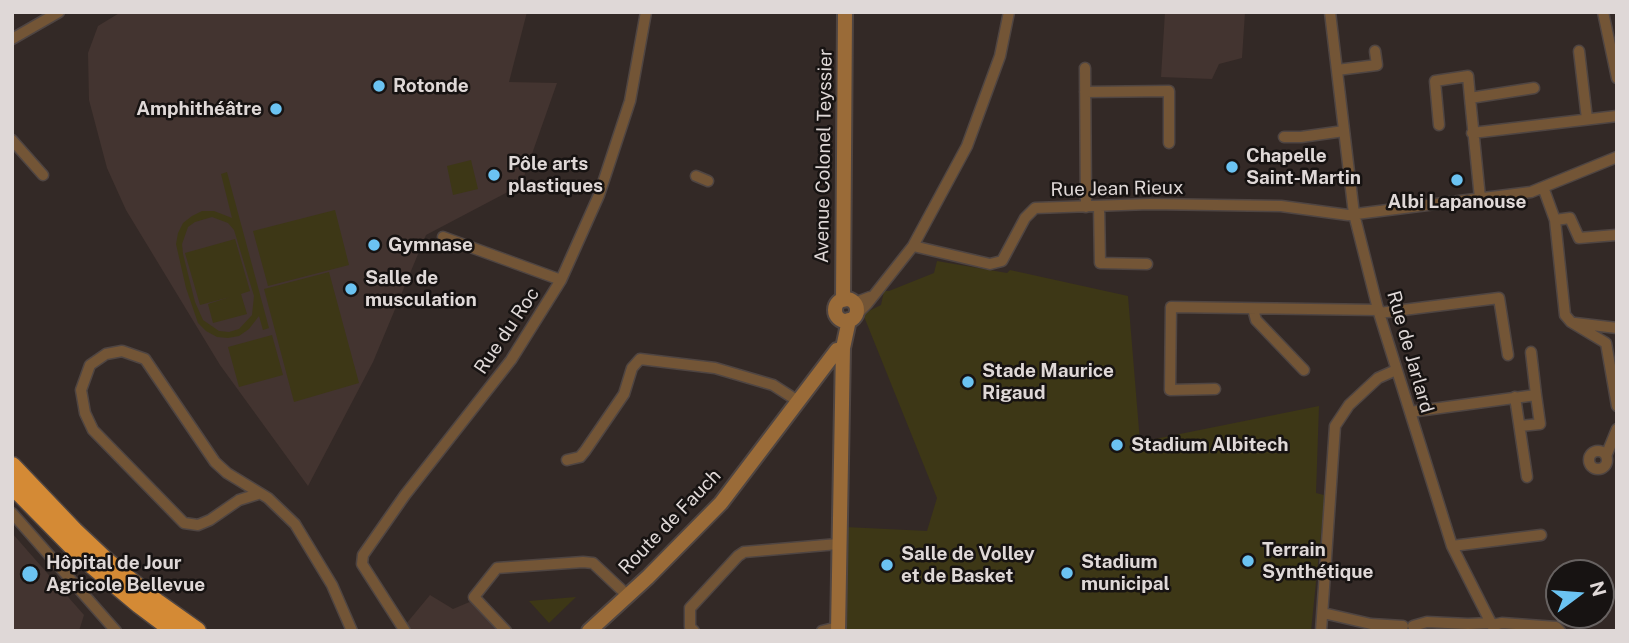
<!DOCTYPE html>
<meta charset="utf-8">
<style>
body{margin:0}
#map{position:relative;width:1629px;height:643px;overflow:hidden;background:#332926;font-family:"Public Sans",sans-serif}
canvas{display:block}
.frame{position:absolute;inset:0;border:14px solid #dfd8d7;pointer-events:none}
.north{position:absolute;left:1545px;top:559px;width:70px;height:70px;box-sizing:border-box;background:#171312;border:2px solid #676261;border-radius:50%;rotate:74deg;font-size:19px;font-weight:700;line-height:28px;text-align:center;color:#dfd8d7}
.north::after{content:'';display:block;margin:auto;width:24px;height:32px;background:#6bc3f2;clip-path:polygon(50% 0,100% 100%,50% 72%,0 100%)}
</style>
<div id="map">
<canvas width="1629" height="643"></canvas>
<div class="frame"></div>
<div class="north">N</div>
</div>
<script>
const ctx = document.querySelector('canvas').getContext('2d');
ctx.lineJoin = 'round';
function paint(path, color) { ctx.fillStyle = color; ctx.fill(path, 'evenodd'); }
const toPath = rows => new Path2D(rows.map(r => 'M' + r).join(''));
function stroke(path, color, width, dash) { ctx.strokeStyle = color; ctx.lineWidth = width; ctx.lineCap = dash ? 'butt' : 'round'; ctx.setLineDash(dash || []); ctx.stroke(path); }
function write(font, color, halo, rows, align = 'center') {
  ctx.font = font + ' "Public Sans",sans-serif'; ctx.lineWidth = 5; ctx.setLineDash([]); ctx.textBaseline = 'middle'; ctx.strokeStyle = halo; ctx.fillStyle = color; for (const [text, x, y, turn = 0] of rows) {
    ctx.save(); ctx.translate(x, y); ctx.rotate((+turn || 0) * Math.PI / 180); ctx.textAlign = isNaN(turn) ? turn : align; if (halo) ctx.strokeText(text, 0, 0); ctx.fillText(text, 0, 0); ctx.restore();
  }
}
paint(toPath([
 [121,12,527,12,509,82,557,83,521,185,426,235,373,362,308,486,220,365,126,210,107,168,89,100,88,53,98,26],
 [1165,12,1245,12,1242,58,1219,64,1212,79,1161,77],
 [12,533,84,615,79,631,12,631],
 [430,595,453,609,479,598,513,631,411,631,406,624]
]), '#433430');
paint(toPath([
 [471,160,478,189,453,195,447,166],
 [227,172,269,328,263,330,259,316,249,329,239,336,228,338,217,337,206,331,198,323,186,288,176,244,178,233,183,223,192,216,202,211,214,211,232,218,221,174],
 [212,217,228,223,234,230,254,296,252,315,239,329,229,332,219,331,203,320,195,302,183,254,182,244,188,227,195,222],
 [335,210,349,265,268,286,253,231],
 [235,239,250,291,241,294,247,314,213,323,208,304,230,297,200,305,185,253],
 [937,261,1007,273,1010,270,1128,296,1140,442,1319,406,1316,493,1324,495,1324,504,1311,631,843,631,845,527,927,531,937,498,863,314,881,305,884,291,889,291,934,273],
 [329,272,359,383,294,402,264,289],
 [272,335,283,375,239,387,228,347],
 [576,597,549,623,529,601]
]), '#3d3716');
const street = toPath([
 [1330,12,1354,214,1379,313,1452,546,1495,631],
 [1603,12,1617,78],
 [12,39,59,12],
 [1579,51,1587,119],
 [1085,68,1086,207],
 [1337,70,1377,65,1375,51],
 [1085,92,1169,91,1169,143],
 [1439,125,1435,81,1468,76,1470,98],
 [1472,133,1617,116],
 [1284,137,1301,137,1344,131],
 [12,140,43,175],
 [696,176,708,181],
 [1543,187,1555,220,1565,315,1571,322,1606,343,1617,406],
 [1480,198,1470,98,1534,88],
 [1099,206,1100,263,1147,264],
 [1555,220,1570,218,1579,238,1616,235],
 [443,237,561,280],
 [913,246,990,264,1002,261,1025,218,1035,208,1150,204,1281,206,1348,215,1531,192,1617,157],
 [854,303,870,297],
 [1253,309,1256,320,1304,370],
 [1379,313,1499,298,1508,355],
 [855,316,867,304,913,246,967,146,1000,56,1009,12],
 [1575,323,1617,328],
 [1215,389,1170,390,1171,307,1379,310],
 [1515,397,1527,477],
 [1410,412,1536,395,1531,352],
 [1520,426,1540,424,1536,395],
 '1589 460a9 9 0 1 1 18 0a9 9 0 1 1-18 0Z',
 [1606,456,1617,429],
 [567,460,580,457,585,451,624,394,632,368,640,359,715,368,773,385,798,401],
 [258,494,239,500,210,520,198,525,184,523,93,430,85,413,81,390,90,365,106,354,122,351,145,359,215,462,227,473,268,498,295,524,332,585,352,631],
 [12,513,116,631],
 [1452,546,1541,535],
 [1323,613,1371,624,1403,626],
 [1492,625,1502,623,1556,627,1560,631],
 [1413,626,1427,622,1468,624,1491,623],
 [405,631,362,564,363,555,405,495,511,360,561,280,599,195,630,101,646,12],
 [506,631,474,597,497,568,583,562,593,563,627,595],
 [694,631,690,627,690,608,738,556,744,552,838,544],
 [822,631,838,627],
 [1321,631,1335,426,1349,405,1378,378,1396,370]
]);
const secondary = toPath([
 '835 310a11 11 0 1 1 22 0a11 11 0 1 1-22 0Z',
 [843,300,845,12],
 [589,631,648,577,721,503,837,350],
 [838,631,843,348,849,320]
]);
const highway = toPath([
 [12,466,74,531,107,562,156,602,197,631],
 [12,485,83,557,139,604,175,631]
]);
stroke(street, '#4f4542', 13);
stroke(secondary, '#4f4542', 18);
stroke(highway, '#4f4542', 21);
stroke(street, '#735536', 10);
stroke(secondary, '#9a6b38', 14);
stroke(highway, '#d48a35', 18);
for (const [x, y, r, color] of [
 [379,86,7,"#6bc3f2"],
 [276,109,7,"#6bc3f2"],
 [1232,167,7,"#6bc3f2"],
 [494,175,7,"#6bc3f2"],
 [1457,180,7,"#6bc3f2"],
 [374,245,7,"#6bc3f2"],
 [351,289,7,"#6bc3f2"],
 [968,382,7,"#6bc3f2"],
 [1117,445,7,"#6bc3f2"],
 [1248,561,7,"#6bc3f2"],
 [887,565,7,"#6bc3f2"],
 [1067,573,7,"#6bc3f2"],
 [30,574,9,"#6bc3f2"]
]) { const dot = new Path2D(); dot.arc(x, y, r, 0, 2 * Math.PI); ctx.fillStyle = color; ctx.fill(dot); stroke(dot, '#171312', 2.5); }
write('bold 19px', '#dfd8d7', '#171312', [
 ["Rotonde",393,86],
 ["Amphithéâtre",262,109,"right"],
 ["Chapelle",1246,156],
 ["Saint-Martin",1246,178],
 ["Pôle arts",508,164],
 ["plastiques",508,186],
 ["Albi Lapanouse",1457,202,"center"],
 ["Gymnase",388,245],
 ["Salle de",365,278],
 ["musculation",365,300],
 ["Stade Maurice",982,371],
 ["Rigaud",982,393],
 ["Stadium Albitech",1131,445],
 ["Terrain",1262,550],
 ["Synthétique",1262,572],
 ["Salle de Volley",901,554],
 ["et de Basket",901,576],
 ["Stadium",1081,562],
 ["municipal",1081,584],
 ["Hôpital de Jour",46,563],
 ["Agricole Bellevue",46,585]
], 'left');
write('19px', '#dfd8d7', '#171312', [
 ["Avenue Colonel Teyssier",824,156,-89],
 ["Rue Jean Rieux",1117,189,-1],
 ["Rue du Roc",507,331,-56],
 ["Rue de Jarlard",1410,352,74],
 ["Route de Fauch",670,522,-46]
]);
</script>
